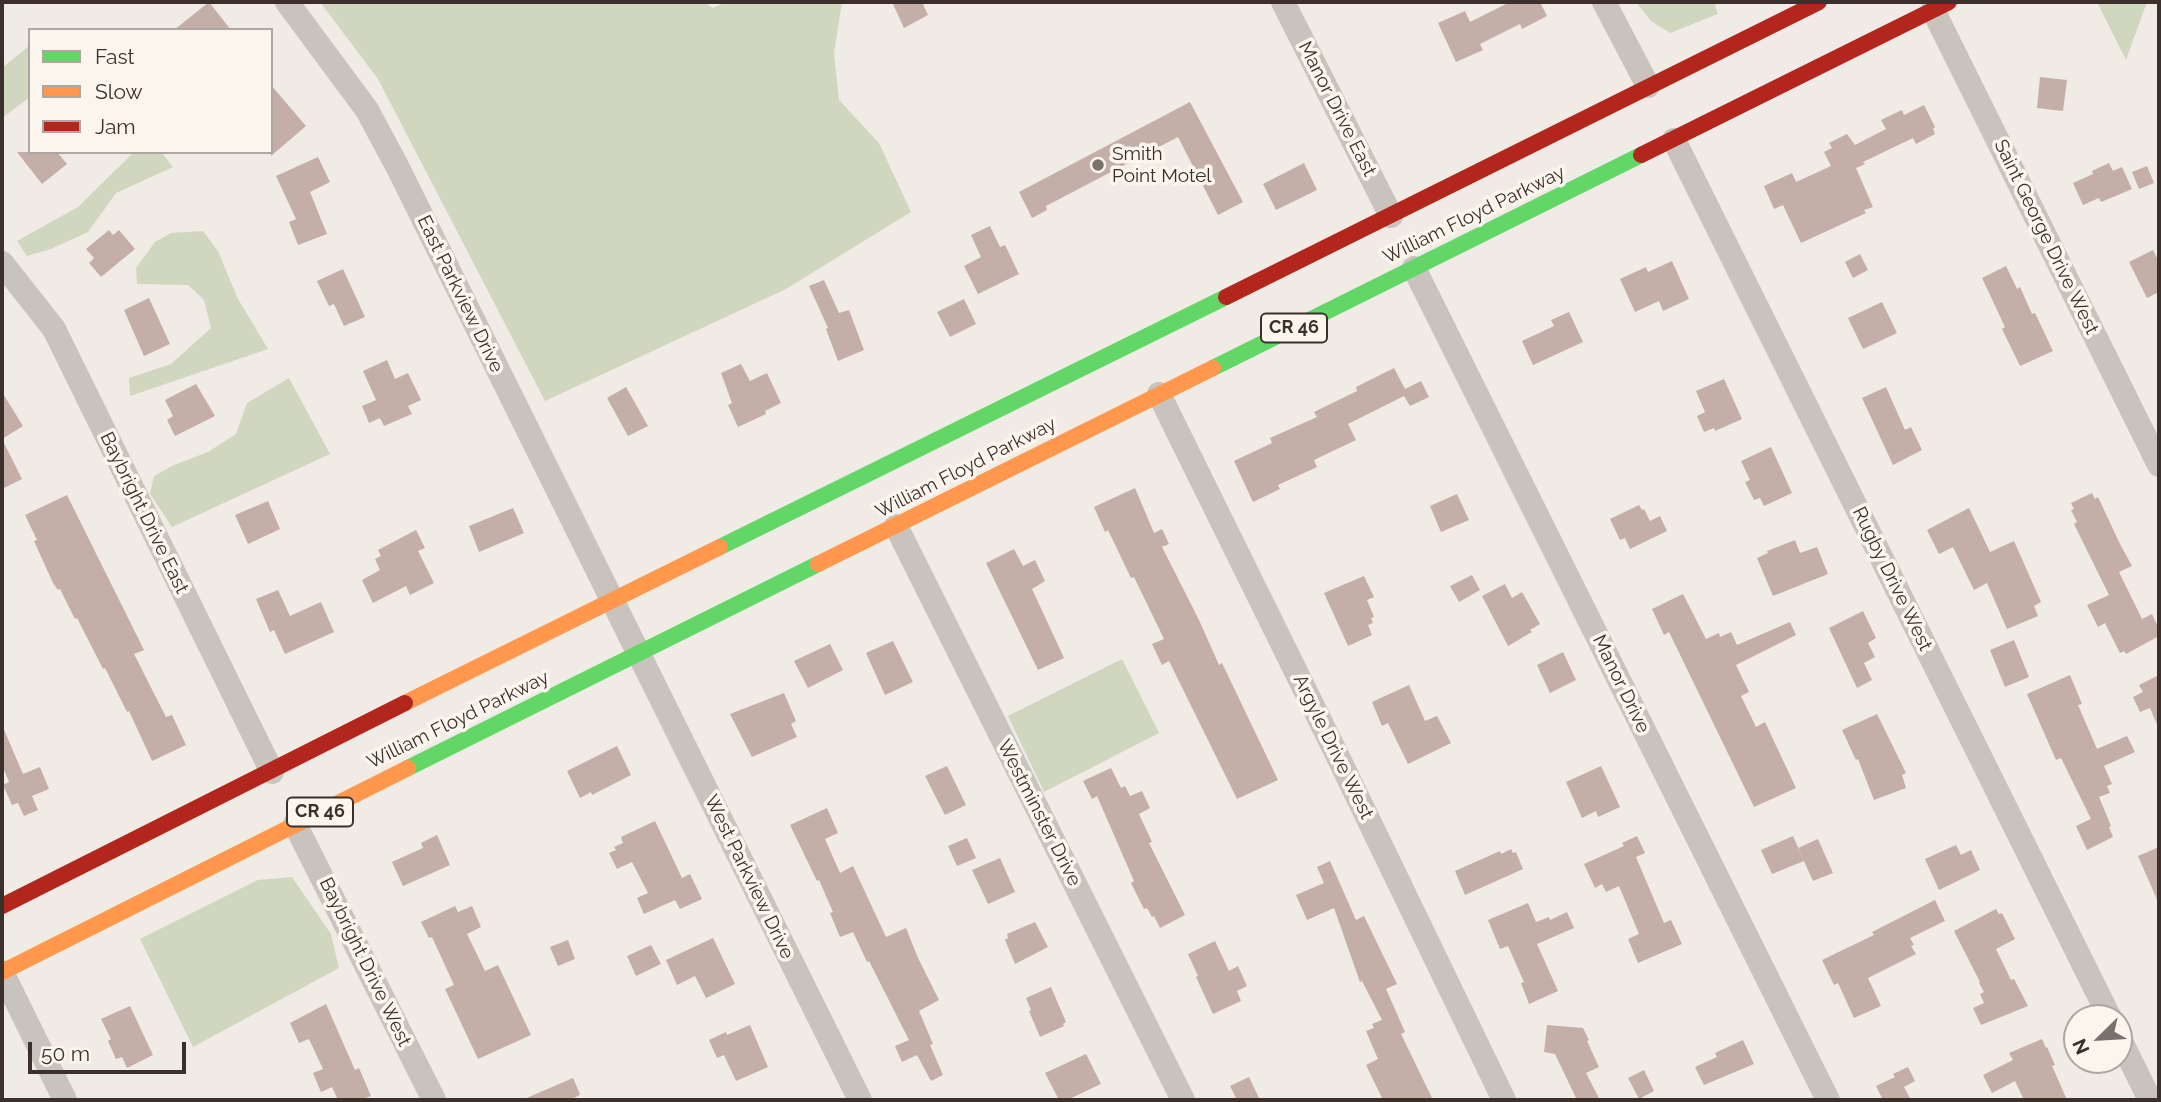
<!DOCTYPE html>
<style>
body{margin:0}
#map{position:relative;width:2161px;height:1102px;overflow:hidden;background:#f0ebe5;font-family:Raleway,sans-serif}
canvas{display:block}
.frame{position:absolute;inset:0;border:4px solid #3b302b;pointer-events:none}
.legend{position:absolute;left:28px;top:28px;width:245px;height:126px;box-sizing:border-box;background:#fbf5ee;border:2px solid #aea6a0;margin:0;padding:9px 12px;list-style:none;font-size:21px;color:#3b302b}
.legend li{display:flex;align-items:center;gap:14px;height:35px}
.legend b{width:35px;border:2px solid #aea6a0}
.north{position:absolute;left:2063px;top:1004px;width:70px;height:70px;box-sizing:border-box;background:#fbf5ee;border:2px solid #aea6a0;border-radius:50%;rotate:246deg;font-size:19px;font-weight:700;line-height:28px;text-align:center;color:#3b302b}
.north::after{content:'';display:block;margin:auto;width:24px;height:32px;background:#7a716c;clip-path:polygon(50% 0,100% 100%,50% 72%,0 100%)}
.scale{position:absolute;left:28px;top:1042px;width:158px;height:32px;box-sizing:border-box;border:4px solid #3b302b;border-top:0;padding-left:9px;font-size:21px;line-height:24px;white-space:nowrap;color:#3b302b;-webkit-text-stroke:5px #fbf5ee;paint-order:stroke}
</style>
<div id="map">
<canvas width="2161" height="1102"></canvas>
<div class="frame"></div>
<ul class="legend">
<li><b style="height:9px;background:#63d668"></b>Fast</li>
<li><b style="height:9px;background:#ff974d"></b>Slow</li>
<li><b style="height:9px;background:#b3261e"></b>Jam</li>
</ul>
<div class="north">N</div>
<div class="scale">50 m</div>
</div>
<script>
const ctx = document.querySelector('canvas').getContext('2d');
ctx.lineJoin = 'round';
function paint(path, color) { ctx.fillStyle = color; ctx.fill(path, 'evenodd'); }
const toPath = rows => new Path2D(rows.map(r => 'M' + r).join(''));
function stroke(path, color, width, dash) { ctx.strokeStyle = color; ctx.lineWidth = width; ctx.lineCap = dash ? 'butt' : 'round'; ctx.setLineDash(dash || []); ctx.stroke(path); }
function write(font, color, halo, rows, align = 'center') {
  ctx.font = font + ' Raleway,sans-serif'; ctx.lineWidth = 7; ctx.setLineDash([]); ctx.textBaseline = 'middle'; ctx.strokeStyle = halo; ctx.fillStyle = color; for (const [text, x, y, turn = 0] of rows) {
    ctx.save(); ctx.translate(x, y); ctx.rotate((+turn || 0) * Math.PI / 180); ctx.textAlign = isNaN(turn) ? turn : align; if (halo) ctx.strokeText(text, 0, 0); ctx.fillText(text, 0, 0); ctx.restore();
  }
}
paint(toPath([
 [320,2,704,2,713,8,726,2,842,2,834,53,839,100,879,143,911,212,786,289,545,401,378,79],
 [1636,2,1714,2,1718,14,1670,33,1651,21],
 [2097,2,2147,2,2126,60],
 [30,45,30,97,2,118,2,68],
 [134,152,161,152,173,167,116,193,88,232,51,249,27,256,17,241,78,207],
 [203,231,218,251,238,299,268,349,130,396,129,378,171,364,211,328,204,300,188,285,137,284,136,268,155,242,171,233],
 [289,378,330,454,172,527,150,494,154,476,174,465,208,452,236,434,247,403],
 [1122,659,1159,733,1044,792,1008,716],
 [292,877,331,934,339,968,193,1047,140,939,258,880]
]), '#d1d6bf');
paint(toPath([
 [209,2,231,30,174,30],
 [892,2,922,2,928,15,904,28],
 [1510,2,1540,2,1547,16,1522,29,1520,24,1480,44,1483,50,1456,62,1438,23,1465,11,1470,22],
 [2040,77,2067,80,2063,111,2037,108],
 [271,85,306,126,271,156],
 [1190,102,1243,202,1218,215,1178,137,1046,206,1047,210,1032,218,1019,192],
 [1924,105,1935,127,1933,129,1935,134,1916,144,1913,138,1863,162,1865,164,1856,168,1873,207,1864,210,1866,213,1801,243,1783,205,1774,209,1764,186,1792,173,1796,182,1831,166,1824,152,1832,148,1829,143,1847,134,1855,145,1886,129,1881,120,1902,110,1904,115],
 [17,152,57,152,67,164,42,184],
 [318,157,330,182,310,192,327,234,298,245,289,222,296,219,276,176],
 [1304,163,1317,190,1276,210,1263,184],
 [2109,163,2113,171,2122,167,2132,189,2101,202,2099,198,2083,205,2073,183,2093,174,2092,171],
 [2147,166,2154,183,2139,189,2132,172],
 [990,226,1000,247,1005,245,1019,274,978,294,964,266,981,257,971,235],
 [109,230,113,235,119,230,135,249,101,277,89,263,94,258,86,249],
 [2153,250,2159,262,2159,292,2147,298,2129,262],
 [1860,254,1868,270,1853,278,1845,262],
 [1672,261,1689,299,1663,311,1659,301,1635,312,1620,279,1646,267,1648,272],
 [2006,266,2017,289,2020,287,2032,314,2035,313,2053,351,2020,366,2002,329,2005,327,1982,278],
 [343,269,365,317,344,326,334,304,329,306,317,281],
 [824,280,839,313,849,310,864,350,838,361,826,329,828,328,809,286],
 [149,298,170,344,144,356,124,310],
 [964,299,976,324,950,337,937,312],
 [1882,302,1897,333,1863,349,1848,318],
 [1569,312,1583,342,1533,365,1522,341,1554,326,1551,320],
 [387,360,395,379,408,373,421,400,408,406,412,414,384,426,380,418,369,423,362,406,376,400,363,371],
 [741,364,750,381,767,373,781,403,765,411,766,414,738,427,728,405,732,403,721,373],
 [1394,368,1405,389,1421,381,1429,397,1410,406,1404,396,1348,424,1356,440,1314,460,1317,467,1278,485,1280,489,1253,502,1234,461,1272,443,1270,438,1317,417,1314,412,1357,391,1356,387],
 [1724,379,1742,419,1715,431,1714,428,1704,432,1697,416,1705,412,1696,391],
 [196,384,215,416,175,436,167,420,173,416,165,400],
 [626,387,648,426,628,436,607,398],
 [1886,387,1905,430,1911,427,1922,450,1893,465,1862,398],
 [2,392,23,426,2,439,22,479,2,489],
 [1771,447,1792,493,1764,506,1760,498,1754,500,1745,482,1750,480,1741,461],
 [1135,488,1154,533,1162,529,1169,544,1162,547,1199,620,1219,665,1222,663,1278,780,1237,799,1169,661,1162,665,1152,644,1164,639,1134,577,1131,578,1108,530,1105,532,1094,507],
 [2092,493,2095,499,2098,497,2119,542,2132,566,2119,572,2142,619,2152,614,2159,629,2159,636,2126,654,2124,651,2120,653,2105,623,2098,627,2087,605,2109,595,2074,524,2077,522,2071,510,2074,509,2071,503],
 [1457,494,1469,520,1441,532,1430,506],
 [67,495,144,650,134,654,166,717,172,715,186,745,152,761,129,711,127,712,105,668,103,669,99,661,77,618,75,619,60,589,58,590,53,583,34,541,37,540,25,515],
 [268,501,280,529,248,544,235,515],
 [1639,505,1642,510,1644,509,1650,521,1660,516,1667,531,1630,549,1625,538,1620,540,1610,519],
 [513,508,524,533,479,552,469,526],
 [1969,508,1990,552,2014,541,2041,602,2034,606,2038,616,2007,629,1987,583,1974,590,1953,547,1939,554,1927,530],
 [416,530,425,548,418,551,434,583,410,595,406,586,373,603,362,580,380,570,375,559,381,556,378,550],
 [1795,540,1800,553,1817,547,1828,574,1773,596,1757,558,1768,553,1767,551],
 [1014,549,1023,566,1035,560,1045,581,1032,589,1064,658,1038,670,986,563],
 [1472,575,1480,590,1459,602,1450,586],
 [1364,576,1374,597,1367,600,1374,617,1371,618,1373,623,1368,625,1372,635,1348,646,1324,593],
 [1505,584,1512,598,1522,592,1540,624,1530,630,1532,632,1508,646,1482,596],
 [278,590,290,616,321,602,334,632,285,654,274,630,270,632,256,599],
 [1683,594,1706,639,1719,633,1720,637,1731,632,1737,645,1790,622,1796,635,1736,665,1749,692,1741,696,1756,727,1765,722,1796,788,1754,807,1669,632,1664,635,1652,609],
 [1863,611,1876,638,1868,643,1875,657,1864,663,1872,680,1857,688,1829,628],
 [2014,640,2029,677,2005,687,1990,650],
 [893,641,913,682,885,695,866,653],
 [830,644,843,670,808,688,794,661],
 [1563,652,1576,680,1550,693,1537,665],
 [2070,675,2082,704,2078,705,2097,749,2127,736,2135,752,2104,766,2112,784,2107,786,2110,793,2099,797,2111,826,2109,827,2113,837,2087,850,2076,826,2091,819,2061,758,2056,760,2027,694],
 [2159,675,2159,729,2150,708,2140,712,2133,697,2143,692,2139,685],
 [1409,685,1425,721,1437,716,1451,743,1408,764,1388,723,1382,726,1372,702],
 [784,693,796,721,791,724,797,737,752,757,730,714],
 [1877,714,1906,773,1902,775,1906,788,1874,800,1858,759,1856,760,1842,730],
 [2,725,23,774,40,767,49,789,32,796,38,810,24,816,18,803,12,805,3,785,9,782,2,765],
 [617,746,631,775,592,795,591,792,580,798,567,771],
 [947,766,966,805,945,815,925,776],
 [1601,766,1620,807,1598,817,1596,811,1582,818,1566,782],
 [1111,768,1121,788,1125,786,1130,796,1142,791,1150,808,1139,814,1152,842,1149,843,1185,915,1160,928,1154,916,1152,917,1147,908,1144,909,1131,883,1134,881,1097,796,1092,799,1083,781],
 [827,808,838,833,825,839,840,873,853,866,886,937,906,928,918,958,939,1000,919,1011,933,1044,930,1045,943,1075,931,1081,917,1055,902,1062,895,1046,909,1040,869,961,867,962,853,932,840,937,830,913,833,912,819,880,817,881,790,825],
 [655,821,682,878,690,874,702,899,680,909,675,900,644,914,637,898,648,893,632,862,617,869,609,853,616,850,614,847,623,843,621,837],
 [437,835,450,865,403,886,392,862,423,848,421,843],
 [1637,836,1645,853,1636,857,1664,923,1671,920,1682,944,1638,963,1628,939,1639,934,1619,886,1606,892,1602,884,1595,888,1584,864,1624,846,1622,843],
 [1793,836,1804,861,1772,874,1761,850],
 [967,838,976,858,957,866,948,846],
 [1818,839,1833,873,1813,881,1798,848],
 [1956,845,1961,855,1971,850,1980,870,1939,890,1925,859],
 [2159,847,2159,904,2138,856],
 [1511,849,1513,853,1516,852,1523,869,1465,895,1455,871,1500,851,1501,854],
 [1000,858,1015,892,988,904,972,870],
 [1330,861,1356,920,1364,916,1397,984,1386,989,1405,1032,1401,1034,1433,1100,1383,1100,1366,1065,1378,1059,1366,1031,1374,1028,1372,1024,1382,1020,1362,981,1360,982,1334,908,1307,920,1296,895,1324,883,1317,867],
 [1935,900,1945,921,1910,938,1914,945,1911,946,1916,954,1868,978,1881,1006,1854,1018,1838,983,1834,985,1822,960,1874,935,1872,932],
 [1528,903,1536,922,1549,917,1550,920,1567,912,1574,928,1537,944,1558,991,1529,1004,1521,983,1524,982,1508,946,1500,949,1488,920],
 [455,906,458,912,472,906,481,927,467,934,485,971,498,965,531,1035,478,1059,445,989,454,985,432,937,429,938,421,922],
 [1996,909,1999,914,2002,913,2015,939,1996,949,2011,980,2014,979,2028,1006,1981,1025,1973,1008,1984,1003,1980,994,1984,992,1979,983,1980,982,1954,931],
 [1035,922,1048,947,1015,964,1005,940,1008,938,1007,934],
 [713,938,735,984,706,998,695,976,677,985,666,960],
 [568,940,575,959,558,966,550,947],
 [1215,941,1229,971,1238,966,1247,986,1237,991,1241,1001,1213,1014,1196,977,1198,976,1188,954],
 [651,945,661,964,636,976,627,956],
 [1051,987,1066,1022,1063,1024,1064,1026,1040,1037,1029,1011,1031,1010,1026,998],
 [326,1004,355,1070,359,1068,371,1096,360,1100,338,1100,332,1087,321,1092,313,1073,323,1069,309,1039,299,1043,290,1023],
 [130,1006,153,1055,127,1068,122,1057,116,1059,108,1041,111,1039,101,1019],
 [750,1025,768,1067,736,1081,724,1055,717,1058,709,1040,726,1032,727,1035],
 [1547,1025,1583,1028,1589,1040,1587,1041,1599,1067,1586,1073,1600,1100,1577,1100,1555,1054,1544,1052],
 [2042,1039,2046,1048,2047,1047,2055,1065,2052,1066,2067,1100,2024,1100,2015,1081,1992,1093,1983,1075,2013,1060,2009,1053],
 [1743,1040,1754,1064,1704,1085,1695,1067,1717,1057,1715,1053],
 [1086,1054,1101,1084,1067,1100,1059,1100,1045,1073],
 [1908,1067,1915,1081,1904,1087,1911,1100,1883,1100,1876,1086,1895,1077,1893,1074],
 [1644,1070,1654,1091,1639,1099,1628,1078],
 [1249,1077,1260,1100,1237,1100,1230,1086],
 [573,1078,580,1094,578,1096,569,1100,522,1100]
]), '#c3afa7');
stroke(toPath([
 [287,2,367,110,397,166,860,1100],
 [1283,2,1391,216],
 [1604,2,1648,86],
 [1933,10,2159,465],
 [1674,140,2110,1018],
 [2,263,54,329,272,772],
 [1414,268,1828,1100],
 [1159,394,1342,765,1504,1100],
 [896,526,1183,1100],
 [295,824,434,1100],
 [2,972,65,1100],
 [2119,1037,2150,1100]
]), '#c9c3be', 24);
stroke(toPath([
 [1213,368,1641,155],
 [720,547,1226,297],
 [408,768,818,564]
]), '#63d668', 16);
stroke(toPath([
 [818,564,1213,368],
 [405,703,720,547],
 [2,972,408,768]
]), '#ff974d', 16);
stroke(toPath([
 [1641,155,1949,2],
 [1226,297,1819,2],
 [2,906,405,703]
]), '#b3261e', 16);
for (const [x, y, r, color] of [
 [1098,165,7,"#7a716c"]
]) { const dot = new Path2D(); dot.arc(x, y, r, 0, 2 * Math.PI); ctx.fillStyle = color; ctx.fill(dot); stroke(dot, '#fbf5ee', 2.5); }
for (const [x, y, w] of [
 [1294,328,66],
 [320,812,66]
]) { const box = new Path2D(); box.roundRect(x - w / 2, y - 14.5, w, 29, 5); ctx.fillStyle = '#fbf5ee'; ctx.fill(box); stroke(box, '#3b302b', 2); }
write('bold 18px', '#3b302b', null, [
 ["CR 46",1294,328],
 ["CR 46",320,812]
]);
write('19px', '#3b302b', '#fbf5ee', [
 ["Manor Drive East",1337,109,63],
 ["William Floyd Parkway",1474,215,-26],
 ["Saint George Drive West",2046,237,64],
 ["East Parkview Drive",460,294,64],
 ["William Floyd Parkway",966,468,-27],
 ["Baybright Drive East",144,513,64],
 ["Rugby Drive West",1892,579,64],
 ["Manor Drive",1621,684,64],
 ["William Floyd Parkway",458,720,-26],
 ["Argyle Drive West",1333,747,64],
 ["Westminster Drive",1039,813,63],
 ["West Parkview Drive",749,877,64],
 ["Baybright Drive West",365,962,64]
]);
write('19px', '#3b302b', '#fbf5ee', [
 ["Smith",1112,154],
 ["Point Motel",1112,176]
], 'left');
</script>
